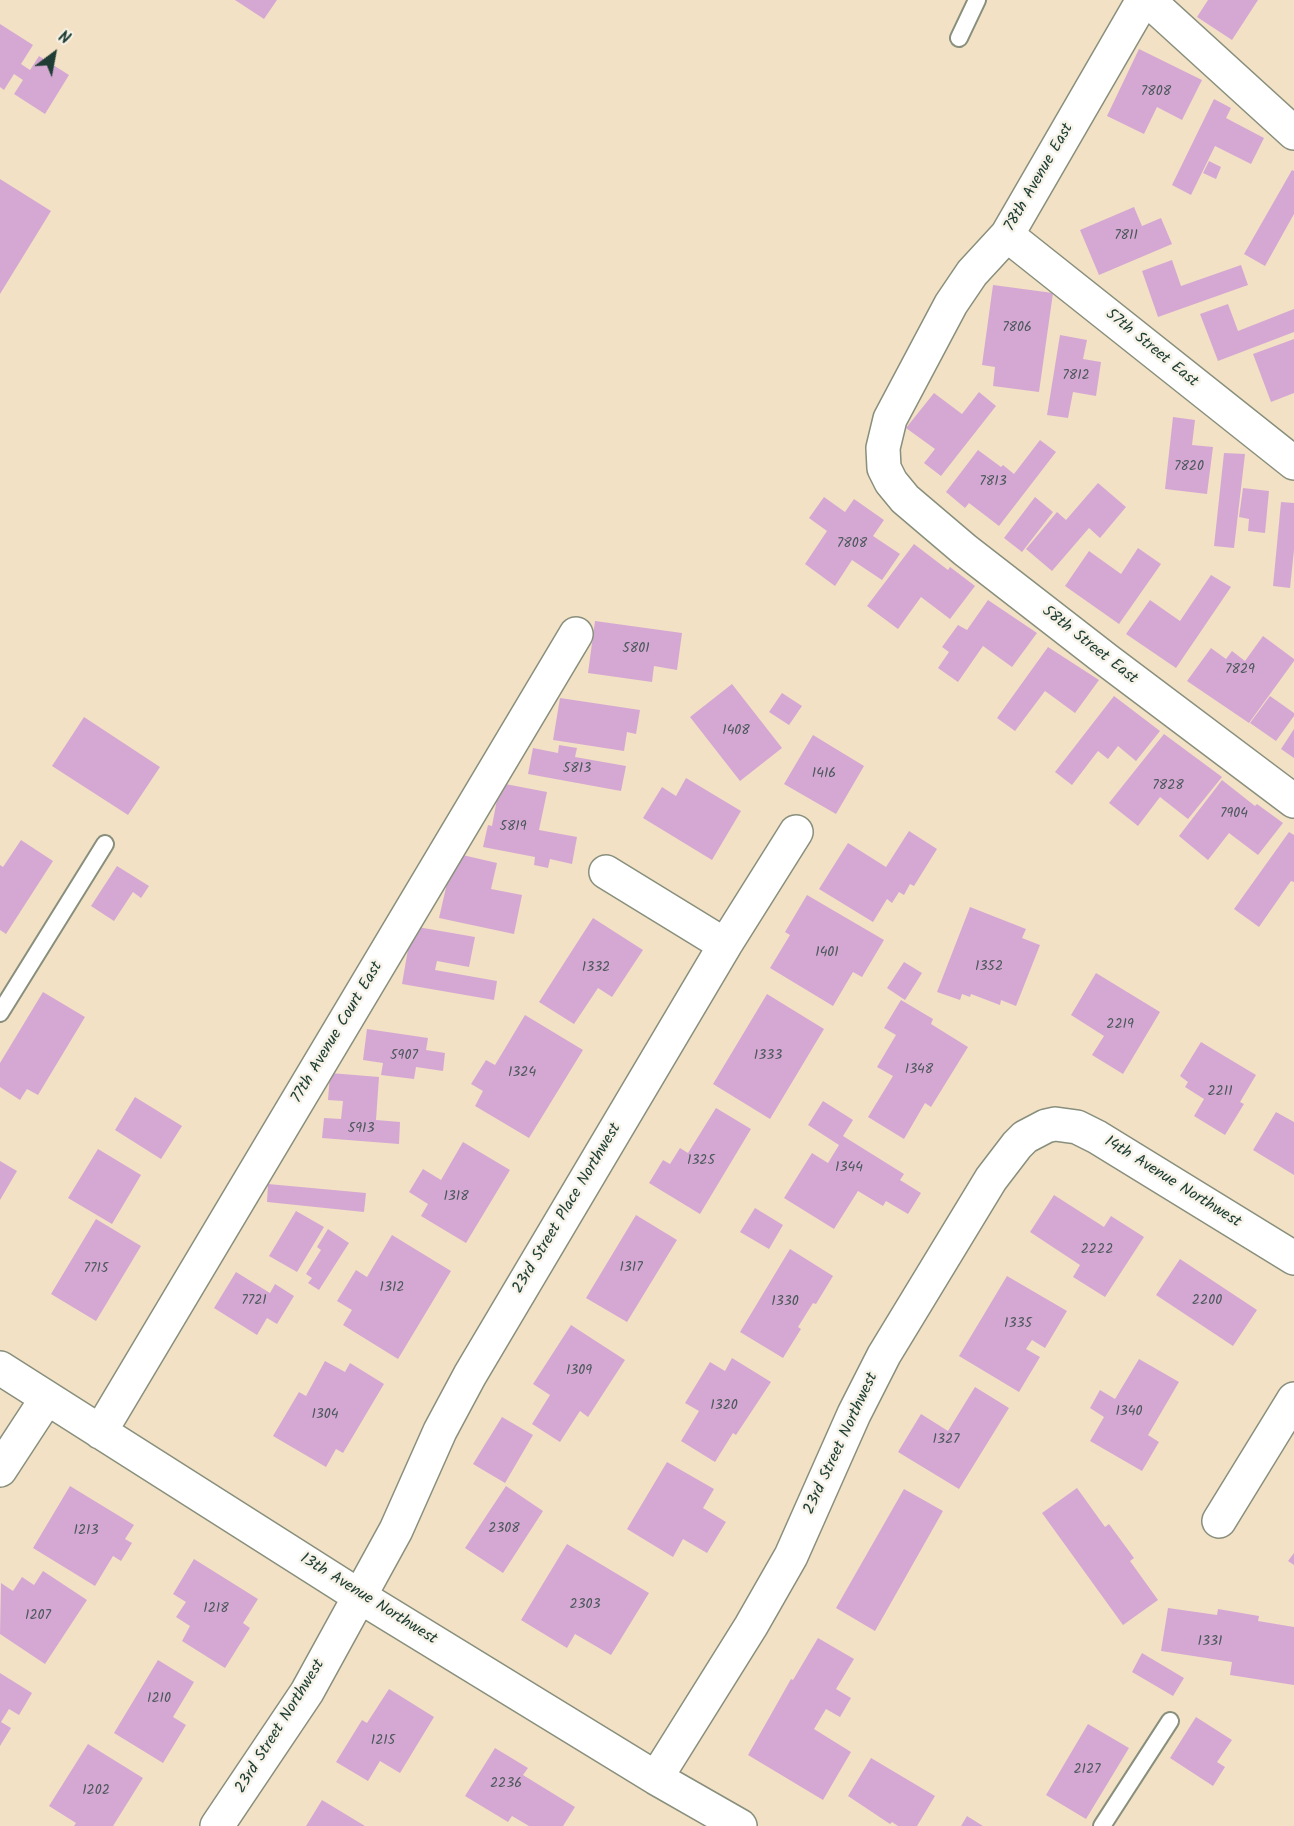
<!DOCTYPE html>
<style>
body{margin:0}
#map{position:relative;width:1294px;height:1826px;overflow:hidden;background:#f2e1c5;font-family:Kalam,sans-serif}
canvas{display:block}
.north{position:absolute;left:24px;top:24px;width:60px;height:60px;-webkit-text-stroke:4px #f7f3e8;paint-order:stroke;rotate:32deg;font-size:16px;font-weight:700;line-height:24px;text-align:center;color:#1f3d34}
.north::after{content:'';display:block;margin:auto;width:21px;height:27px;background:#1f3d34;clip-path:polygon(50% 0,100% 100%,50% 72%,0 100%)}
</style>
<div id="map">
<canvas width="1294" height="1826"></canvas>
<div class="north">N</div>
</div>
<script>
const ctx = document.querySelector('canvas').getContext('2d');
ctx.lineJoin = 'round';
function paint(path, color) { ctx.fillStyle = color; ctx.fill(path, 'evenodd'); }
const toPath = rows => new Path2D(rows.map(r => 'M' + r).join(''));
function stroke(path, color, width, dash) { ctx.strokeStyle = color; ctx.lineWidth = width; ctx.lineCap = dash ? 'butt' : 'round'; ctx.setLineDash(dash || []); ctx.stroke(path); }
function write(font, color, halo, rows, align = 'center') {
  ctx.font = font + ' Kalam,sans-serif'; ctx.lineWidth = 5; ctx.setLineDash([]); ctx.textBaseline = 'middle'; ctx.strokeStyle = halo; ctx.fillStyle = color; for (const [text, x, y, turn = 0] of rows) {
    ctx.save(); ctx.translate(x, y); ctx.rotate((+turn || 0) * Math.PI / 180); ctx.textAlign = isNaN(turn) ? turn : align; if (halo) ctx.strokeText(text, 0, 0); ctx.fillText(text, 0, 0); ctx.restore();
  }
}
paint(toPath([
 [235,0,277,0,264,19],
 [1208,0,1258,0,1232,40,1197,17],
 [0,24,33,45,21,64,30,70,39,56,69,75,45,114,14,94,23,80,14,74,4,90,0,87],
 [1139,49,1202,80,1182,120,1157,107,1144,134,1107,116],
 [1214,99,1231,108,1226,118,1264,138,1251,164,1215,146,1191,195,1172,185],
 [1209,161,1221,167,1216,179,1203,173],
 [1292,170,1294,171,1294,214,1265,266,1244,254],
 [0,179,51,211,0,294],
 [1134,207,1142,226,1161,218,1172,244,1099,275,1080,230],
 [1172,260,1181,286,1241,265,1248,285,1158,317,1142,271],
 [993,285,1053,293,1039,392,993,386,995,367,982,365],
 [1228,304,1238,331,1294,309,1294,332,1218,361,1200,314],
 [1060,335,1087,340,1083,359,1101,362,1096,396,1073,392,1068,418,1047,415],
 [1294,339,1294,393,1271,402,1253,354],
 [979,392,996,406,941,476,924,463,935,449,906,428,934,393,962,414],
 [1173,417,1195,420,1192,445,1213,447,1207,494,1165,489],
 [1040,440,1056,452,999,526,969,503,965,508,946,492,978,450,1001,467,1003,465,1014,474],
 [1224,453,1245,454,1234,548,1214,546],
 [1098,483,1126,507,1100,538,1089,528,1052,571,1026,549,1057,512,1066,520],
 [1243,488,1269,491,1265,533,1248,531,1249,519,1239,517],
 [824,497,845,512,854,499,884,520,873,536,900,554,882,580,852,560,835,586,805,564,827,531,809,518],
 [1035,497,1053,512,1022,552,1004,538],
 [1281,502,1294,503,1294,550,1290,588,1273,586],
 [914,544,948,570,950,567,975,586,950,619,921,597,898,629,867,606],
 [1138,548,1161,564,1119,624,1065,586,1089,551,1121,574],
 [1211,575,1231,587,1176,668,1126,634,1150,600,1180,621],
 [988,600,1037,633,1012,667,983,646,958,682,938,668,949,652,942,647,958,625,967,630],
 [595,621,682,633,677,670,654,666,652,682,588,673],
 [1263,636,1294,659,1294,661,1249,723,1187,681,1211,648,1226,659,1232,651,1245,661],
 [1048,647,1099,680,1075,713,1045,691,1015,731,997,718],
 [732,684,782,748,740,781,690,717],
 [782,693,802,706,789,725,769,712],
 [1114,696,1160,731,1136,761,1118,746,1108,759,1098,751,1072,785,1055,772],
 [1270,696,1294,713,1294,716,1276,741,1250,723],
 [560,698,640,710,636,734,627,732,624,751,553,740],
 [84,717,160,767,128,815,52,766],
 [1294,729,1294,758,1281,749],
 [1164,734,1222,777,1188,819,1160,797,1138,826,1109,803],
 [813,735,864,766,836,814,784,784],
 [559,745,577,748,575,757,626,766,621,791,528,774,533,748,558,753],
 [686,778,741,811,712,860,643,818,662,787,676,796],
 [1222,780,1255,806,1257,804,1283,823,1258,855,1229,833,1208,860,1179,836],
 [500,783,547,792,539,830,577,837,572,864,550,859,548,868,534,865,535,857,483,847,488,825,492,826],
 [909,831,937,849,914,886,910,884,904,895,899,892,892,903,887,899,873,922,819,889,848,843,886,867],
 [1289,832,1294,835,1294,882,1291,881,1259,927,1234,909],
 [21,840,53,861,6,934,0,930,0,865,3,867],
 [454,853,497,863,491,889,522,895,514,934,439,918],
 [117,866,149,886,141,898,133,892,114,921,91,906],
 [807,895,884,940,862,977,853,972,833,1006,770,968,790,935,785,932],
 [970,907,1026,929,1022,938,1040,945,1016,1006,1001,1000,1000,1005,971,994,970,997,962,994,960,1000,937,992],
 [593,918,643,950,612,997,598,988,574,1024,539,1002],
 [412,926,475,937,469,967,437,961,435,970,497,981,494,1000,402,984],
 [904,962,922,973,905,1000,887,988],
 [1096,973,1160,1012,1123,1074,1092,1055,1104,1036,1071,1015],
 [43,992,85,1017,38,1095,27,1089,20,1100,0,1087,0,1063],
 [767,994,824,1029,770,1119,713,1084],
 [901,1000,933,1019,931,1024,968,1047,931,1107,925,1103,904,1139,868,1117,893,1076,877,1067,896,1035,884,1028],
 [525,1015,583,1050,529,1138,475,1106,483,1091,471,1084,486,1060,495,1065],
 [367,1029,428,1038,426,1050,445,1053,443,1071,416,1067,414,1079,381,1075,383,1063,363,1060],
 [1201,1042,1256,1075,1240,1102,1244,1104,1225,1135,1194,1116,1204,1099,1185,1087,1188,1082,1180,1076],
 [330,1073,379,1077,376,1120,400,1122,399,1144,322,1138,324,1118,341,1119,343,1101,328,1100],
 [135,1097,182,1126,161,1159,115,1130],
 [823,1101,853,1120,843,1136,904,1174,900,1180,921,1193,908,1214,886,1201,883,1206,858,1191,834,1229,784,1198,812,1153,828,1163,839,1145,808,1125],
 [716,1108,751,1129,700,1214,649,1183,663,1160,670,1164,680,1148,688,1153],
 [1276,1112,1294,1122,1294,1175,1253,1150],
 [463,1142,510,1170,466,1243,421,1216,428,1204,409,1192,423,1169,441,1180],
 [98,1149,141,1175,112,1224,68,1198],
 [0,1161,17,1171,0,1200],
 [268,1184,366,1193,364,1212,267,1202],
 [1054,1195,1104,1227,1111,1216,1144,1237,1105,1297,1073,1277,1080,1265,1030,1232],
 [755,1208,783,1225,769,1249,740,1232],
 [296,1211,324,1227,297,1272,269,1256],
 [636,1215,677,1240,627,1322,586,1298],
 [96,1219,141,1246,96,1321,51,1294],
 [328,1229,349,1243,319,1290,308,1283,312,1278,306,1274,321,1250,317,1247],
 [392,1235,451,1271,398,1359,343,1325,352,1310,337,1301,356,1270,367,1277],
 [790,1249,833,1276,816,1304,813,1303,798,1327,801,1329,783,1358,740,1332],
 [1180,1259,1257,1310,1233,1346,1156,1295],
 [236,1272,270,1293,275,1284,294,1296,277,1324,267,1318,257,1335,214,1308],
 [1007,1276,1067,1311,1045,1348,1032,1340,1026,1349,1040,1357,1019,1392,959,1356],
 [571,1325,625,1360,588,1417,580,1411,560,1442,532,1424,550,1395,533,1384],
 [732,1358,771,1382,736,1435,733,1433,715,1462,681,1441,699,1411,685,1403,710,1362,725,1371],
 [1139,1359,1179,1382,1148,1435,1159,1442,1142,1471,1090,1441,1104,1417,1090,1408,1100,1390,1115,1399],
 [325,1361,345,1372,350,1363,384,1384,343,1453,336,1449,326,1467,273,1436,299,1392,306,1396],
 [975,1387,1009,1408,959,1489,898,1452,921,1414,948,1431],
 [502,1417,533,1435,505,1483,473,1464],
 [667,1462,714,1489,703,1508,726,1522,707,1553,683,1539,673,1557,627,1529],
 [70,1486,134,1525,125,1539,132,1543,121,1561,113,1556,95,1586,33,1548],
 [506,1486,543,1511,503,1573,465,1548],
 [1077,1488,1105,1527,1109,1524,1134,1558,1130,1561,1158,1600,1123,1625,1042,1513],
 [904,1489,943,1511,875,1631,836,1608],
 [567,1544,649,1593,611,1655,575,1634,567,1648,521,1620],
 [1294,1553,1294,1565,1288,1561],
 [194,1559,258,1599,243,1623,250,1628,225,1668,182,1641,190,1626,176,1617,186,1602,173,1594],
 [43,1571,87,1600,45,1664,0,1634,1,1583,13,1591,22,1577,34,1585],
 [1168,1608,1217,1615,1218,1609,1259,1616,1258,1621,1294,1627,1294,1685,1230,1675,1232,1662,1161,1651],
 [818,1638,854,1659,836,1689,851,1698,840,1717,826,1709,814,1729,851,1752,823,1800,748,1755,791,1679,793,1680],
 [1142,1653,1184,1678,1173,1696,1132,1672],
 [158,1660,194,1682,173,1717,186,1725,163,1763,114,1733],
 [0,1673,32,1693,19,1715,9,1709,1,1722,11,1728,0,1746],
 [389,1689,434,1717,400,1773,380,1761,368,1781,336,1762,362,1720,367,1723],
 [1196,1717,1232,1740,1217,1762,1225,1767,1213,1786,1170,1758],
 [1088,1724,1129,1748,1086,1819,1046,1795],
 [88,1744,143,1778,113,1826,74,1826,76,1823,49,1806],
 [495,1748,528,1768,523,1775,575,1807,563,1826,529,1826,512,1816,508,1822,465,1796],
 [871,1758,935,1796,917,1826,898,1826,892,1822,890,1824,848,1796],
 [322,1800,365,1826,306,1826],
 [967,1816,983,1826,961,1826]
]), '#d5a8d3');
const lane = toPath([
 [959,38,977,0],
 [0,1013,105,844],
 [1102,1826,1170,1721]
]);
const street = toPath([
 [1143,0,1007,235,972,273,951,304,890,419,883,448,884,468,891,482,905,499,965,550,1108,661,1294,801],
 [1148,0,1294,133],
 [1007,235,1294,463],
 [606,872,725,945],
 [0,1368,359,1596,656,1778,740,1826],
 [100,1432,576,634],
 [0,1470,47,1398],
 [1219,1521,1294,1399],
 [656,1778,751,1626,791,1556,854,1414,884,1355,991,1179,1017,1145,1025,1137,1046,1126,1055,1124,1077,1127,1097,1137,1294,1258],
 [217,1826,307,1692,396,1530,440,1431,470,1375,725,945,796,832]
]);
stroke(lane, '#888f7c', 20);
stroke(street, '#888f7c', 36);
stroke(lane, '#fff', 16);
stroke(street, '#fff', 33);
write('14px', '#4c585c', null, [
 ["7808",1156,93],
 ["7811",1126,237],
 ["7806",1017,329],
 ["7812",1076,377],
 ["7820",1189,468],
 ["7813",993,483],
 ["7808",852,545],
 ["5801",636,650],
 ["7829",1240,671],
 ["1408",736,732],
 ["5813",577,770],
 ["1416",824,775],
 ["7828",1168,787],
 ["7904",1234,815],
 ["5819",513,828],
 ["1401",827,954],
 ["1352",989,968],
 ["1332",596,969],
 ["2219",1120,1026],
 ["5907",404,1057],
 ["1333",768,1057],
 ["1348",919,1071],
 ["1324",522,1074],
 ["2211",1220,1093],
 ["5913",361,1130],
 ["1325",701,1162],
 ["1344",849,1169],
 ["1318",456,1198],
 ["2222",1097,1251],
 ["1317",631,1269],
 ["7715",96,1270],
 ["1312",392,1289],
 ["7721",254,1302],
 ["2200",1207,1302],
 ["1330",785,1303],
 ["1335",1018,1325],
 ["1309",579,1372],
 ["1320",724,1407],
 ["1340",1129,1413],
 ["1304",325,1416],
 ["1327",946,1441],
 ["2308",504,1530],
 ["1213",86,1532],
 ["2303",585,1606],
 ["1218",216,1610],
 ["1207",38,1617],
 ["1331",1210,1643],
 ["1210",159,1700],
 ["1215",383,1742],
 ["2127",1087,1771],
 ["2236",506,1785],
 ["1202",96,1792]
]);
write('16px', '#1f3d34', '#f7f3e8', [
 ["78th Avenue East",1040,178,-60],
 ["57th Street East",1151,349,39],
 ["58th Street East",1089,646,38],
 ["77th Avenue Court East",338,1033,-59],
 ["14th Avenue Northwest",1172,1183,32],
 ["23rd Street Place Northwest",568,1209,-59],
 ["23rd Street Northwest",842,1444,-65],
 ["13th Avenue Northwest",368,1600,32],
 ["23rd Street Northwest",281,1727,-58]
]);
</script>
